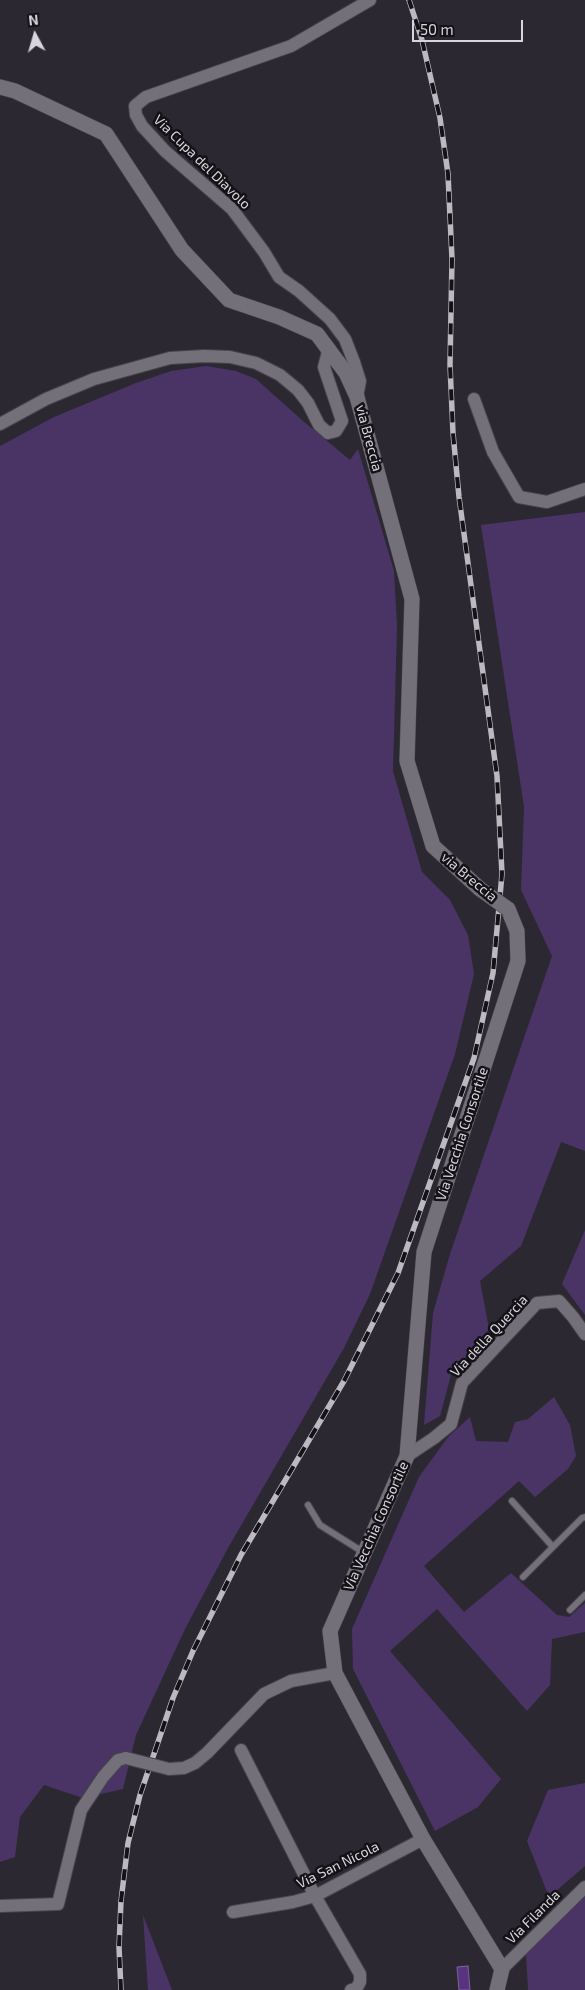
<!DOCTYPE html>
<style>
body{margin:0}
#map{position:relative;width:585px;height:1990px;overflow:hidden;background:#2c2831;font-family:"Exo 2",sans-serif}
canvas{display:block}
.north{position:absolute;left:10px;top:10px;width:50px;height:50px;-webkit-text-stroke:4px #141216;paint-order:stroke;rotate:354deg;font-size:14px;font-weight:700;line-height:20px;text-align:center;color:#d8d6dc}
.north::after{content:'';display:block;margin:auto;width:18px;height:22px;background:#d8d6dc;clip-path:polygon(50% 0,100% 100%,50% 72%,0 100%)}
.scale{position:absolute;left:412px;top:20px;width:111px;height:22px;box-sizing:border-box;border:2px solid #d8d6dc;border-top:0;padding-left:6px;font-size:15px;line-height:18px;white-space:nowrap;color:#d8d6dc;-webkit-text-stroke:4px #141216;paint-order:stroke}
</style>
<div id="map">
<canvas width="585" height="1990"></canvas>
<div class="north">N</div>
<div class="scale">50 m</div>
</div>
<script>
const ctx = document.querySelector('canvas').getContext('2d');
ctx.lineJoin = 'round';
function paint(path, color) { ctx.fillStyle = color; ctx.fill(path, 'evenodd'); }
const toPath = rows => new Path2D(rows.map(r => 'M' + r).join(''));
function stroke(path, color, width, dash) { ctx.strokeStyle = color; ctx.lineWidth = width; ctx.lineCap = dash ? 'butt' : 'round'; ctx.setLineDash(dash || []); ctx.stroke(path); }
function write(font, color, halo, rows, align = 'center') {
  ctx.font = font + ' "Exo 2",sans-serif'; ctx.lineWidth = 5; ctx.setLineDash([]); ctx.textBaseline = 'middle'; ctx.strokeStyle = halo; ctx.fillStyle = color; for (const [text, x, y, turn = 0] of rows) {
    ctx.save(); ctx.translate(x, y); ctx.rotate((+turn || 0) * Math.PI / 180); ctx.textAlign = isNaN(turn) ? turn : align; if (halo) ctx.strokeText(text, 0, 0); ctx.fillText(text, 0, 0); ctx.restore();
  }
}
paint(toPath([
 [206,366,236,371,256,379,303,421,350,460,358,449,394,571,397,626,393,771,422,872,450,900,468,935,474,974,455,1054,370,1294,344,1348,228,1548,185,1629,136,1735,123,1789,83,1798,44,1785,20,1817,15,1857,0,1862,0,446,54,417,136,383,171,371],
 [585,512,585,1151,561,1142,521,1246,480,1281,489,1329,451,1375,440,1416,424,1425,433,1313,450,1254,552,956,521,890,524,807,481,525],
 [585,1230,585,1315,562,1284],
 [554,1397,570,1425,576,1456,568,1469,535,1497,519,1481,424,1566,464,1612,511,1573,557,1615,569,1617,585,1603,585,1632,552,1639,550,1685,527,1711,437,1609,390,1651,501,1779,478,1807,435,1831,353,1669,352,1629,419,1477,448,1437,470,1417,476,1441,508,1442,515,1422,528,1419],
 [585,1783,585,1866,549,1897,527,1841,548,1790],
 [585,1893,585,1990,528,1990,526,1953],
 [143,1915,172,1990,148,1990]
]), '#4a3466');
const water = toPath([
 [468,1966,470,1990,459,1990,457,1967,468,1966]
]);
paint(water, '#583480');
stroke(water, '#7e659c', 1);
const service = toPath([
 [512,1501,553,1547],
 [308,1505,320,1525,363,1552],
 [523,1577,582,1518,585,1517],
 [570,1610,585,1595]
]);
const minor = toPath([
 [357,397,360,381,354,362,345,339,330,319,299,291,279,277,264,252,232,209,165,151,142,126,136,115,135,106,146,97,291,46,370,0],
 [474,399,493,452,519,497,547,502,585,489],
 [0,424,46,399,94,379,170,358,204,356,230,357,256,363,280,375,298,390,308,403,319,425,328,433,336,431,342,421,324,367,329,348],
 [407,1456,434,1438,451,1424,462,1383,537,1303,559,1301,573,1317,585,1334],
 [241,1750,315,1896,360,1974,360,1982,356,1989,351,1990],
 [169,1769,184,1768,195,1763,207,1753,264,1694,291,1681,335,1673],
 [0,1906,58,1904,81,1810,103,1777,118,1760,126,1758],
 [233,1912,293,1902,315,1896,423,1839],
 [502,1969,585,1887]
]);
const tertiary = toPath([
 [0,87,15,91,106,134,182,250,229,300,279,317,317,334,346,373,357,397,412,599,407,761,433,846,480,889],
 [497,1990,502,1969,423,1839,335,1673,330,1631,407,1456,424,1252,518,961,517,931,508,909]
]);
stroke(service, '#47444c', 8);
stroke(minor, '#47444c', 14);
stroke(tertiary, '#47444c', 16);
stroke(service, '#74707a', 6);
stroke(minor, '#74707a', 12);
stroke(tertiary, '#74707a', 15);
const rail = toPath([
 [121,1990,119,1947,121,1901,128,1843,140,1795,173,1698,193,1651,241,1555,344,1381,398,1273,474,1058,493,973,502,874,497,776,459,497,453,433,450,365,452,259,448,174,440,118,422,40,409,0]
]);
stroke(rail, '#bcb9c0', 5.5);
stroke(rail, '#141216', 4, [11]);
const minorBridge = toPath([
 [126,1758,169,1769]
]);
const tertiaryBridge = toPath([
 [480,889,508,909]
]);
stroke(minorBridge, '#47444c', 14, []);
stroke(tertiaryBridge, '#47444c', 16, []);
stroke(minorBridge, '#74707a', 12);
stroke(tertiaryBridge, '#74707a', 15);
write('14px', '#d8d6dc', '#141216', [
 ["Via Cupa del Diavolo",202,162,44],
 ["via Breccia",369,438,75],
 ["via Breccia",469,877,40],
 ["Via Vecchia Consortile",462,1134,-72],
 ["Via della Quercia",489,1336,-47],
 ["Via Vecchia Consortile",376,1526,-66],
 ["Via San Nicola",338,1865,-26],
 ["Via Filanda",533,1917,-45]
]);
</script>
